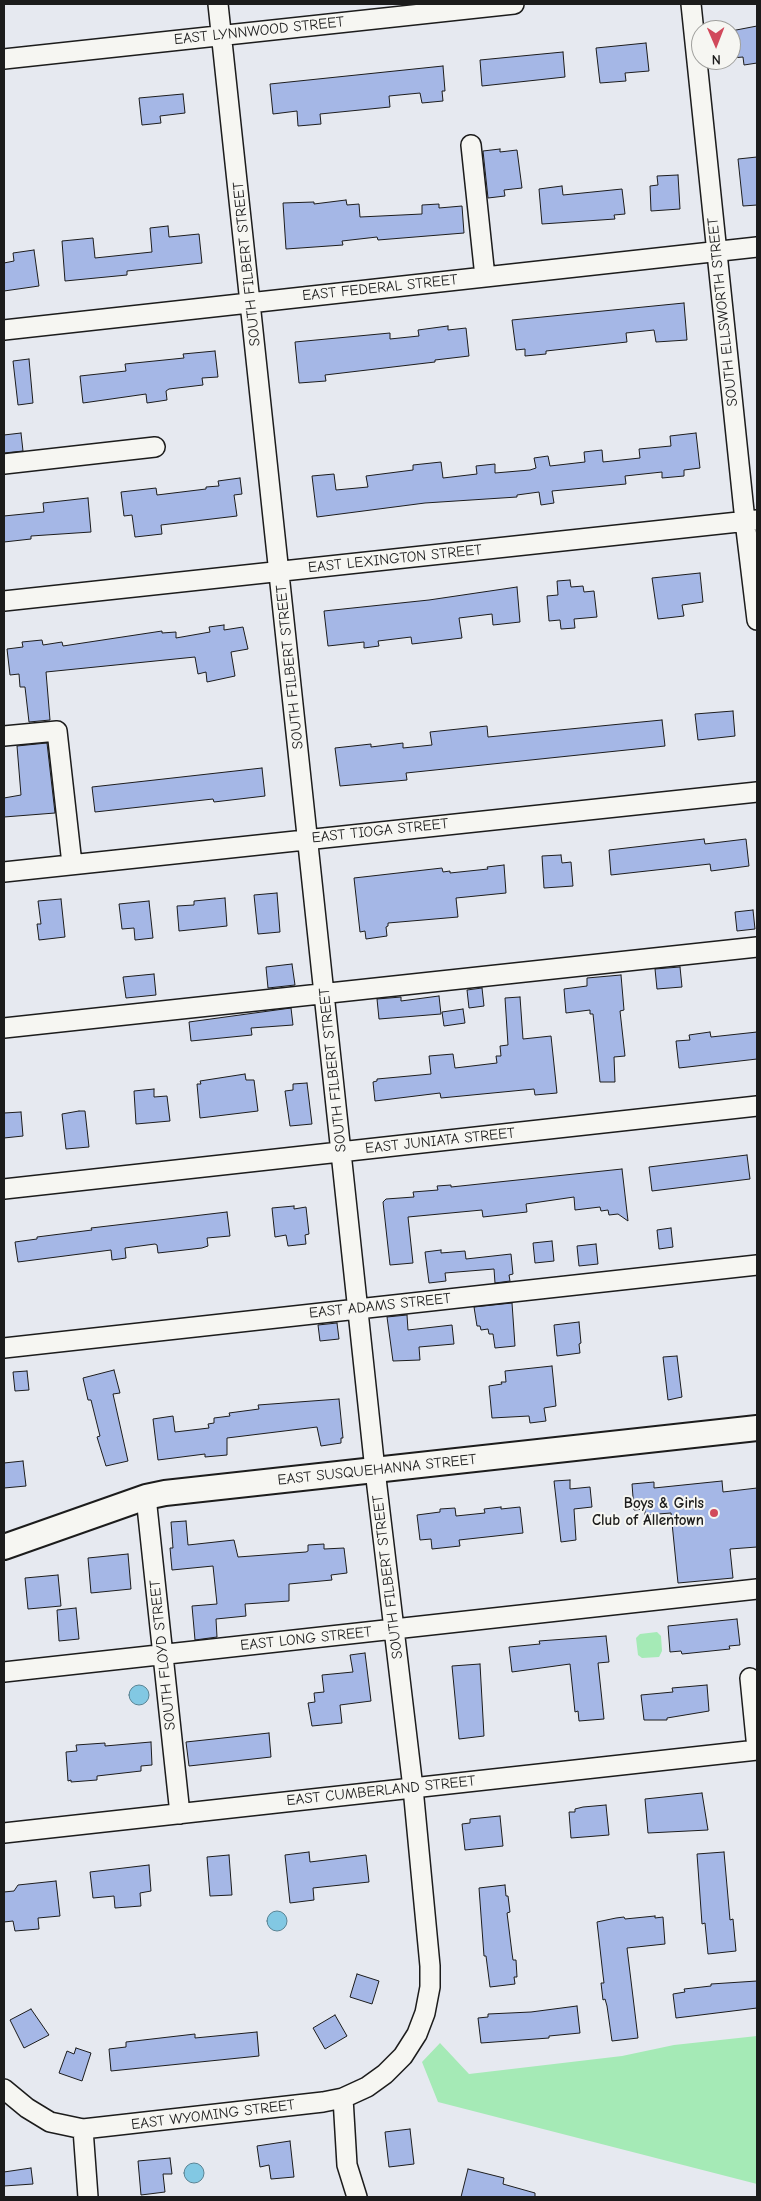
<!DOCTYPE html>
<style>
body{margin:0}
#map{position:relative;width:761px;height:2201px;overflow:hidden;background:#e6e9f0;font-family:"Comic Neue",sans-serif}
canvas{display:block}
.frame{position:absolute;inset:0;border:5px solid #1c1c1c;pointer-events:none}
.north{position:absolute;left:691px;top:20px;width:50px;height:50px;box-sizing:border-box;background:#f6f6f2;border:1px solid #9f9f9c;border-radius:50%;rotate:179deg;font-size:14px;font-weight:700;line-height:20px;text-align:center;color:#1c1c1c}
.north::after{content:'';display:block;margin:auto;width:18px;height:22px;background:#d1495b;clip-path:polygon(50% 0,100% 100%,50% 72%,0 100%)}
</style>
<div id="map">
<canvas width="761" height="2201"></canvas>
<div class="frame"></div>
<div class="north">N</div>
</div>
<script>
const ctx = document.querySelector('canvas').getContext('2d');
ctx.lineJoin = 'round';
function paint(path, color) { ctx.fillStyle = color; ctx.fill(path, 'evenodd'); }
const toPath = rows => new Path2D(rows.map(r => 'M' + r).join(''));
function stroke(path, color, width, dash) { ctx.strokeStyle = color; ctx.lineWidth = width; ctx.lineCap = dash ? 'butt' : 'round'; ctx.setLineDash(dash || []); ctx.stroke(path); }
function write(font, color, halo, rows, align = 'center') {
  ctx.font = font + ' "Comic Neue",sans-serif'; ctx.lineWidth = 4; ctx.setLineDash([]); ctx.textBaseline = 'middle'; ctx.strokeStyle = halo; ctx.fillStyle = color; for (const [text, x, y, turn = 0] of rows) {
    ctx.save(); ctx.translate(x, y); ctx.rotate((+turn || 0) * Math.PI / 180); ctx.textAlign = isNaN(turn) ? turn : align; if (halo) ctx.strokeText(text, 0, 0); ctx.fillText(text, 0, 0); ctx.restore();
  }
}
paint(toPath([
 [657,1632,661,1636,662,1651,659,1657,642,1658,638,1655,636,1638,640,1634],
 [757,2036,757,2184,438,2102,422,2062,440,2043,469,2074,622,2056,674,2045]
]), '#a5eab6');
const water = toPath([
 '129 1695a10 10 0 1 1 20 0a10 10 0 1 1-20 0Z',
 '267 1921a10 10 0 1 1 20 0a10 10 0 1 1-20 0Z',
 '184 2173a10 10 0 1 1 20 0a10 10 0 1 1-20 0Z'
]);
paint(water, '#82c8e3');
stroke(water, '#598393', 1);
const building = toPath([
 [757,26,757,63,744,65,743,57,731,58,731,31,757,26],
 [646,43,649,71,625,73,626,81,600,83,596,48,646,43],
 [563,52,565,77,482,86,480,60,563,52],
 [443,66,445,91,442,91,443,101,422,103,420,93,389,96,390,107,320,114,321,124,298,126,297,111,273,114,270,84,443,66],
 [183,94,185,113,160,116,161,123,142,125,139,98,183,94],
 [500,149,500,152,517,150,522,188,504,190,505,196,488,198,483,151,500,149],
 [757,157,757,205,743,206,738,159,757,157],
 [678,175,680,209,651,211,650,186,658,185,657,176,678,175],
 [562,186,563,195,622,189,625,214,614,215,615,219,542,224,539,189,562,186],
 [346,200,347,205,359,204,360,217,422,214,422,205,439,204,439,208,462,206,464,233,378,240,377,237,342,241,343,245,286,249,283,203,314,202,314,204,346,200],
 [168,226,169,237,199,234,202,263,127,271,127,275,65,281,62,241,93,238,95,258,152,252,150,228,168,226],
 [34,250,39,286,4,291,4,263,14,261,13,253,34,250],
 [684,303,687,340,656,342,654,330,626,333,627,342,546,351,546,354,525,356,525,349,516,350,512,320,684,303],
 [448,326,448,330,466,328,469,356,435,360,435,362,325,375,326,381,299,383,295,342,390,333,390,339,419,336,418,330,448,326],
 [215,351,218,377,202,378,203,385,169,389,166,391,167,400,147,403,146,394,83,403,80,376,126,371,125,364,184,358,183,354,215,351],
 [29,359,33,403,18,405,13,361,29,359],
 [21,433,23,451,4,453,4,435,21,433],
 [696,433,700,468,684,470,684,476,662,478,662,472,625,476,626,484,552,491,554,503,541,505,539,492,517,495,517,497,425,503,317,517,312,476,334,474,336,490,368,487,366,476,413,470,413,465,441,462,443,478,477,474,476,466,495,464,495,473,530,470,536,468,534,458,548,456,550,466,585,462,584,452,602,450,603,462,640,458,639,449,671,446,670,436,696,433],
 [240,478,242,494,234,495,237,516,161,525,162,534,135,537,132,515,124,516,121,492,156,488,157,495,206,489,206,487,219,486,218,481,240,478],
 [88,498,91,532,31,536,31,539,4,542,4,516,44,512,43,503,88,498],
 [700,573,703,602,682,605,684,616,658,619,652,578,700,573],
 [570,580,571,587,583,586,584,592,594,591,597,617,574,619,575,628,561,629,560,620,549,621,547,596,558,595,557,581,570,580],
 [517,587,520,622,493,625,492,614,459,618,462,638,412,644,411,637,378,641,379,646,364,648,364,642,328,646,324,611,429,600,517,587],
 [224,625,224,630,243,627,248,649,231,652,235,676,207,682,206,672,198,674,195,657,46,672,50,720,29,722,25,687,20,687,19,674,10,675,7,649,23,647,22,642,42,640,43,645,62,642,63,646,162,631,162,633,176,632,176,638,210,632,209,627,224,625],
 [733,711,735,736,698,740,695,714,733,711],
 [662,720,665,746,406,773,407,780,340,786,335,748,371,744,371,747,403,743,403,748,432,745,430,732,487,726,488,737,662,720],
 [47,743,55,813,4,817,4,798,21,795,17,746,47,743],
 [262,768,265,796,214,802,213,799,95,812,92,787,262,768],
 [704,839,705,844,746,839,749,866,711,871,710,864,611,875,609,850,704,839],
 [561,855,562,863,571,862,573,886,544,888,542,856,561,855],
 [504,865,506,893,456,898,458,917,388,923,388,926,386,927,387,936,366,939,365,931,360,932,354,878,442,868,443,872,450,871,450,873,488,869,487,867,504,865],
 [277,893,280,932,258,934,254,895,277,893],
 [225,898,227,926,179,931,177,906,194,905,194,901,225,898],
 [61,899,65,937,39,940,37,924,41,924,38,901,61,899],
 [149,901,153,938,135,940,134,928,122,929,119,904,149,901],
 [753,910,755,929,737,931,735,912,753,910],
 [292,964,295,985,268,988,266,967,292,964],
 [680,967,682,987,657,989,655,969,680,967],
 [154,974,156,995,126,998,123,977,154,974],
 [621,975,624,1010,620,1011,625,1056,614,1057,615,1082,600,1082,593,1014,590,1014,590,1010,566,1013,564,989,587,986,587,978,621,975],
 [482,988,484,1006,469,1008,467,990,482,988],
 [439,996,441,1014,379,1019,377,999,401,997,401,1001,439,996],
 [520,997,523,1039,551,1036,557,1093,535,1095,534,1089,441,1098,440,1093,375,1101,373,1082,377,1081,377,1079,431,1074,429,1056,453,1054,455,1068,497,1063,496,1056,501,1056,500,1046,508,1045,505,998,520,997],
 [291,1008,293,1025,251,1028,252,1035,191,1041,189,1022,291,1008],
 [463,1009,465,1023,444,1026,442,1012,463,1009],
 [710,1032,711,1037,757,1032,757,1059,679,1068,676,1041,690,1040,689,1035,710,1032],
 [245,1074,246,1080,254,1080,258,1111,200,1118,197,1084,201,1084,200,1081,245,1074],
 [307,1083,312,1124,290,1126,285,1091,293,1090,293,1084,307,1083],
 [154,1089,154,1097,167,1096,170,1121,136,1124,134,1091,154,1089],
 [79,1111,85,1111,89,1147,66,1149,62,1114,79,1111],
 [21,1112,23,1136,4,1138,4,1113,21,1112],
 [747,1155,750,1179,652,1191,649,1167,747,1155],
 [622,1169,628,1221,618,1214,609,1215,608,1210,601,1211,600,1207,575,1210,574,1197,526,1204,527,1212,483,1217,482,1210,408,1217,413,1263,390,1265,383,1202,386,1199,414,1197,413,1192,438,1190,437,1186,451,1185,451,1187,622,1169],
 [294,1206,294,1209,306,1207,309,1234,305,1235,306,1244,288,1246,286,1235,275,1237,272,1208,294,1206],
 [227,1212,230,1236,207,1238,208,1246,202,1248,158,1253,157,1245,155,1244,125,1248,126,1258,112,1260,111,1250,18,1262,15,1242,37,1239,37,1237,92,1230,91,1228,227,1212],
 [671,1228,673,1247,659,1249,657,1230,671,1228],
 [552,1241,554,1261,535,1263,533,1243,552,1241],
 [596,1244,598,1264,579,1266,577,1246,596,1244],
 [441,1250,441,1253,465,1251,466,1259,511,1254,513,1274,509,1275,510,1281,495,1283,494,1269,445,1273,446,1281,429,1283,425,1252,441,1250],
 [512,1303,515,1346,495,1348,493,1334,489,1334,488,1329,481,1330,480,1326,477,1326,474,1307,512,1303],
 [407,1315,408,1330,452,1325,454,1344,419,1347,420,1360,393,1361,387,1317,407,1315],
 [579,1322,581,1343,579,1344,580,1353,557,1356,554,1325,579,1322],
 [337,1323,339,1339,320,1341,318,1325,337,1323],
 [677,1356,682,1397,668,1400,663,1357,677,1356],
 [552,1366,556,1406,544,1408,546,1421,530,1423,529,1416,492,1418,489,1386,502,1384,501,1382,506,1382,505,1371,552,1366],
 [114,1370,120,1393,113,1394,128,1461,106,1466,97,1437,100,1436,91,1400,88,1400,83,1378,114,1370],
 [27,1371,29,1390,15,1391,13,1372,27,1371],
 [339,1399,343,1438,341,1438,341,1443,321,1446,317,1427,227,1438,227,1455,205,1457,205,1454,158,1460,153,1419,173,1416,175,1432,209,1428,208,1424,214,1423,214,1418,230,1416,229,1413,259,1409,258,1405,339,1399],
 [23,1461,26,1486,4,1488,4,1463,23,1461],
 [570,1480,570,1489,590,1487,592,1507,574,1509,576,1540,561,1542,554,1481,570,1480],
 [722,1481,723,1492,757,1488,757,1547,730,1549,733,1578,678,1583,671,1513,645,1515,645,1509,634,1510,632,1484,654,1482,654,1488,722,1481],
 [501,1507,501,1509,520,1507,523,1533,459,1540,460,1546,432,1549,431,1539,420,1540,417,1515,440,1512,440,1509,455,1508,456,1516,485,1513,484,1509,501,1507],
 [186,1521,188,1545,234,1540,238,1557,306,1552,308,1551,308,1545,324,1544,324,1549,344,1548,347,1573,331,1575,332,1580,289,1584,289,1601,245,1604,246,1616,216,1619,217,1637,195,1640,192,1606,217,1604,213,1566,172,1570,170,1548,173,1548,171,1522,186,1521],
 [128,1554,131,1589,91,1593,88,1558,128,1554],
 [58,1575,61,1606,28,1609,25,1578,58,1575],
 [76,1608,79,1639,59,1641,57,1610,76,1608],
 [737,1619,740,1645,729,1646,730,1649,682,1654,681,1651,670,1652,668,1626,737,1619],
 [606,1636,609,1662,598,1663,604,1719,579,1721,578,1711,575,1712,570,1664,512,1672,509,1647,540,1644,539,1641,606,1636],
 [365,1653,371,1701,340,1705,342,1723,312,1726,308,1703,315,1702,314,1693,324,1692,322,1675,353,1672,350,1655,365,1653],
 [480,1664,484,1736,459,1739,452,1666,480,1664],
 [707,1685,709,1711,667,1718,667,1720,644,1720,641,1695,673,1692,672,1688,707,1685],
 [269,1733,271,1757,189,1766,186,1742,269,1733],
 [151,1742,152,1765,141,1766,141,1771,97,1776,97,1780,71,1782,71,1780,68,1781,66,1752,77,1751,76,1745,105,1743,105,1746,151,1742],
 [702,1793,708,1830,648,1833,645,1799,702,1793],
 [606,1805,609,1835,571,1838,569,1812,575,1812,575,1809,583,1807,606,1805],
 [500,1816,503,1846,465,1850,462,1824,470,1823,470,1819,500,1816],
 [309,1852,310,1862,366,1855,369,1882,313,1888,314,1900,290,1903,285,1855,309,1852],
 [724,1852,730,1920,733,1919,736,1951,708,1954,705,1923,702,1924,697,1854,724,1852],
 [229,1855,232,1895,210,1896,207,1857,229,1855],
 [149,1865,151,1891,140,1893,141,1906,115,1908,114,1896,93,1898,90,1872,149,1865],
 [56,1881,60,1916,38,1918,39,1929,15,1931,13,1921,4,1922,4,1892,14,1891,18,1885,56,1881],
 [505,1885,506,1896,508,1896,510,1912,507,1913,512,1953,513,1960,516,1960,517,1977,514,1977,515,1984,490,1987,486,1956,484,1956,479,1888,505,1885],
 [655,1916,655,1918,663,1917,665,1944,627,1948,638,2038,612,2041,607,2006,605,1999,603,2000,601,1983,604,1983,603,1975,597,1922,616,1918,624,1917,625,1919,655,1916],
 [357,1974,379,1981,372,2004,350,1997,357,1974],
 [757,1981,757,2008,676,2018,673,1994,685,1992,684,1989,711,1986,711,1984,757,1981],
 [577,2006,580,2033,549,2036,549,2038,481,2043,478,2018,488,2017,488,2014,531,2012,577,2006],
 [31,2009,49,2035,24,2048,10,2020,31,2009],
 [335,2015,347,2036,325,2049,313,2028,335,2015],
 [257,2032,259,2056,111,2071,109,2049,126,2047,126,2042,195,2034,195,2038,257,2032],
 [76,2048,91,2053,82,2081,59,2073,67,2051,74,2054,76,2048],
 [410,2129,414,2164,389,2167,385,2132,410,2129],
 [290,2141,294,2177,271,2179,269,2165,260,2167,257,2146,290,2141],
 [170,2158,172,2174,163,2174,165,2192,141,2195,138,2161,170,2158],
 [31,2168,33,2184,4,2186,4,2172,31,2168],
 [468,2169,504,2178,503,2184,535,2193,535,2197,461,2197,468,2169]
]);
paint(building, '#a5b7e6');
stroke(building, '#1c1c1c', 1);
const minor = toPath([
 [691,4,745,521,757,620],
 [4,59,514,4],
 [471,145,485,277],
 [4,330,757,247],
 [4,464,155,447],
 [4,601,757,520],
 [4,736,57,731,72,864],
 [4,872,757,792],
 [4,1028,757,947],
 [4,1189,757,1106],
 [4,1348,757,1265],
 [146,1497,180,1814],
 [4,1672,757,1589],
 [750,1678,757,1749],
 [4,1833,757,1750],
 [4,2089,27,2108,50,2122,83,2129,323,2102,343,2098,367,2087,385,2074,403,2056,417,2034,425,2013,430,1987,430,1966,413,1788,375,1470,218,4],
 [343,2098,347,2165,357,2197],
 [83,2129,88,2197]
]);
const major = toPath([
 [4,1547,146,1497,165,1493,757,1428]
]);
stroke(minor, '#1c1c1c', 22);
stroke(major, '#1c1c1c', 28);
stroke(minor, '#f6f6f2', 19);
stroke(major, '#f6f6f2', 24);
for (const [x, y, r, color] of [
 [714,1513,5,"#d1495b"]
]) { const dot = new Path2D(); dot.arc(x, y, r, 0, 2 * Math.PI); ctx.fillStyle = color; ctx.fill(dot); stroke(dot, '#f6f6f2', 2); }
write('15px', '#1c1c1c', '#f6f6f2', [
 ["EAST LYNNWOOD STREET",259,31,-6],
 ["SOUTH FILBERT STREET",247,264,-96],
 ["EAST FEDERAL STREET",380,288,-6],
 ["SOUTH ELLSWORTH STREET",723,312,-96],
 ["EAST LEXINGTON STREET",395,559,-6],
 ["SOUTH FILBERT STREET",290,667,-96],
 ["EAST TIOGA STREET",380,831,-6],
 ["SOUTH FILBERT STREET",333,1070,-96],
 ["EAST JUNIATA STREET",440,1141,-6],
 ["EAST ADAMS STREET",380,1306,-6],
 ["EAST SUSQUEHANNA STREET",377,1470,-6],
 ["SOUTH FILBERT STREET",388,1577,-97],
 ["EAST LONG STREET",306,1639,-6],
 ["SOUTH FLOYD STREET",163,1655,-96],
 ["EAST CUMBERLAND STREET",381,1791,-6],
 ["EAST WYOMING STREET",213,2115,-7]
]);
write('bold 15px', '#1c1c1c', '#f6f6f2', [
 ["Boys & Girls",704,1504],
 ["Club of Allentown",704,1521]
], 'right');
</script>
